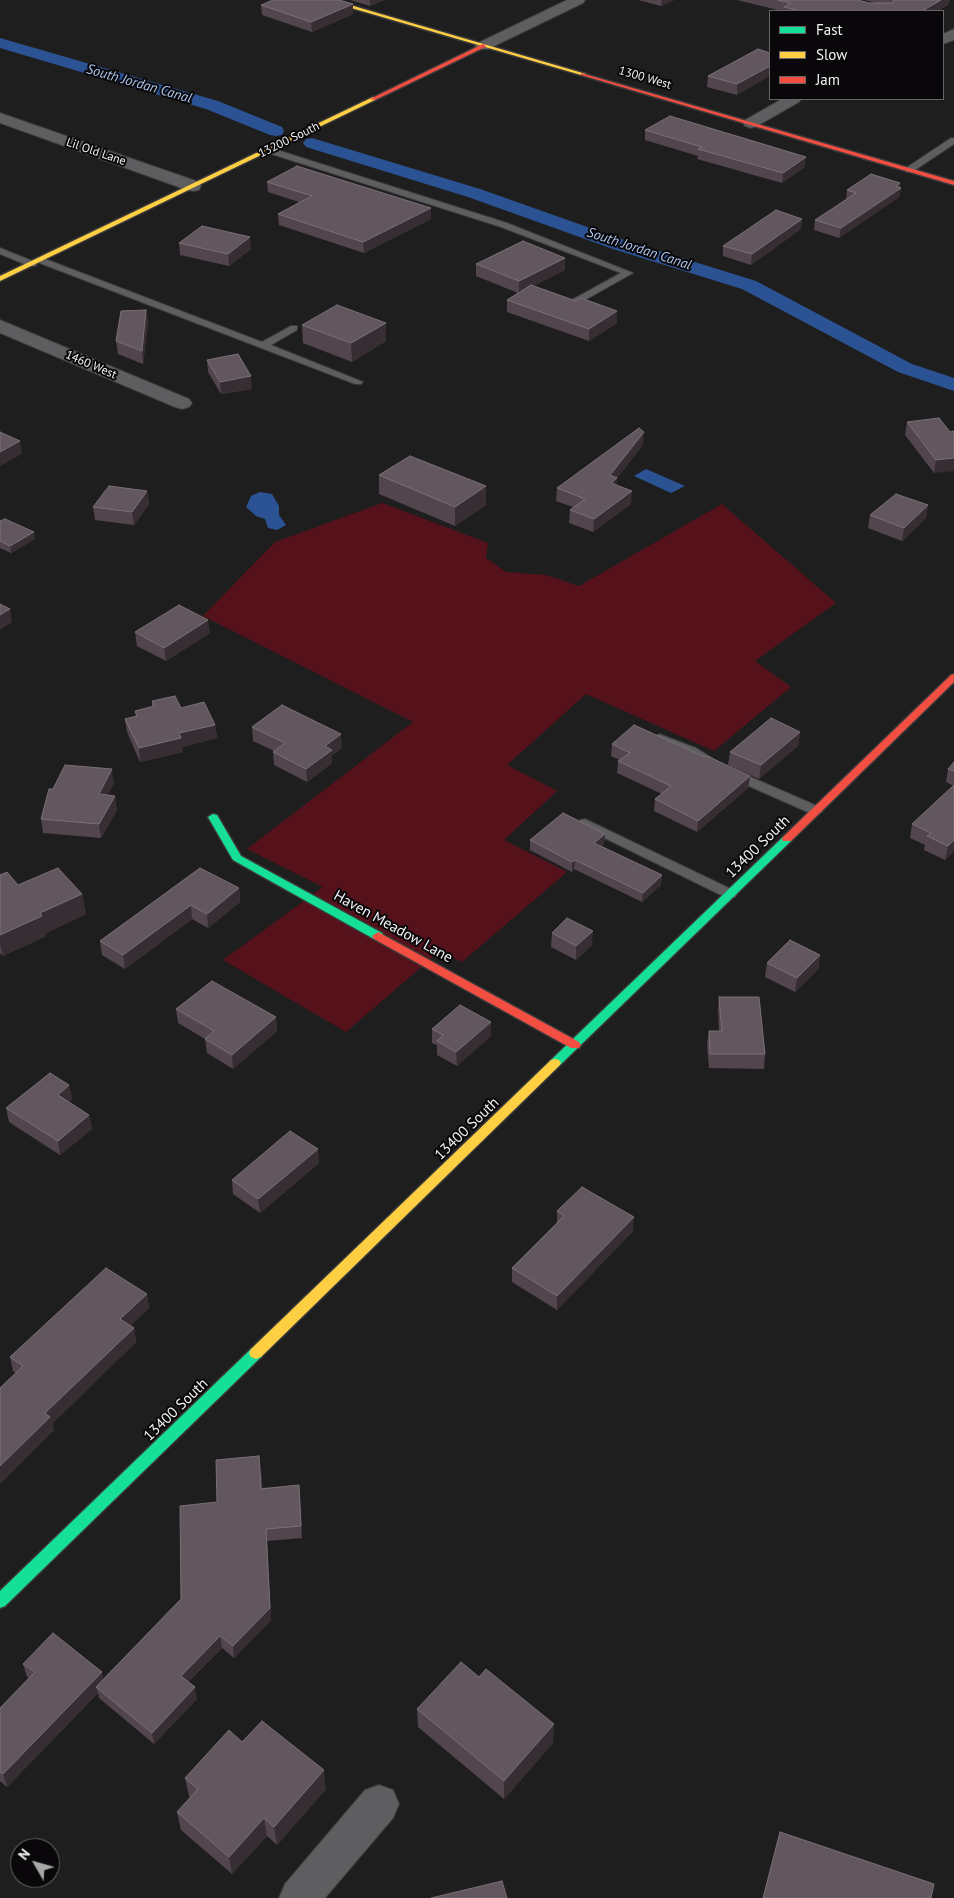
<!DOCTYPE html>
<style>
body{margin:0}
#map{position:relative;width:954px;height:1898px;overflow:hidden;background:#1f1e1f;font-family:"PT Sans",sans-serif}
canvas{display:block}
.legend{position:absolute;left:769px;top:10px;width:175px;height:90px;box-sizing:border-box;background:#090709;border:1px solid #666567;margin:0;padding:6px 9px;list-style:none;font-size:15px;color:#f2f1f3}
.legend li{display:flex;align-items:center;gap:10px;height:25px}
.legend b{width:25px;border:1px solid #666567}
.north{position:absolute;left:10px;top:1838px;width:50px;height:50px;box-sizing:border-box;background:#090709;border:1px solid #666567;border-radius:50%;rotate:308deg;font-size:14px;font-weight:700;line-height:20px;text-align:center;color:#f2f1f3}
.north::after{content:'';display:block;margin:auto;width:18px;height:22px;background:#a8a7a9;clip-path:polygon(50% 0,100% 100%,50% 72%,0 100%)}
</style>
<div id="map">
<canvas width="954" height="1898"></canvas>
<ul class="legend">
<li><b style="height:6px;background:#16e098"></b>Fast</li>
<li><b style="height:6px;background:#ffcf43"></b>Slow</li>
<li><b style="height:6px;background:#f24e42"></b>Jam</li>
</ul>
<div class="north">N</div>
</div>
<script>
const ctx = document.querySelector('canvas').getContext('2d');
ctx.lineJoin = 'round';
function paint(path, color) { ctx.fillStyle = color; ctx.fill(path, 'evenodd'); }
const toPath = rows => new Path2D(rows.map(r => 'M' + r).join(''));
function stroke(path, color, width, dash) { ctx.strokeStyle = color; ctx.lineWidth = width; ctx.lineCap = dash ? 'butt' : 'round'; ctx.setLineDash(dash || []); ctx.stroke(path); }
function write(font, color, halo, rows, align = 'center') {
  ctx.font = font + ' "PT Sans",sans-serif'; ctx.lineWidth = 4; ctx.setLineDash([]); ctx.textBaseline = 'middle'; ctx.strokeStyle = halo; ctx.fillStyle = color; for (const [text, x, y, turn = 0] of rows) {
    ctx.save(); ctx.translate(x, y); ctx.rotate((+turn || 0) * Math.PI / 180); ctx.textAlign = isNaN(turn) ? turn : align; if (halo) ctx.strokeText(text, 0, 0); ctx.fillText(text, 0, 0); ctx.restore();
  }
}
paint(toPath([
 [382,503,488,543,486,558,506,572,546,575,579,586,722,504,836,603,755,661,791,687,714,751,586,694,507,765,557,791,504,840,567,872,462,962,440,951,346,1032,223,960,323,887,247,849,413,722,203,616,275,542]
]), '#55121b');
paint(toPath([
 [646,469,685,486,671,493,634,476],
 [260,492,272,494,279,506,279,515,286,525,277,530,268,528,265,519,256,516,246,507,251,496]
]), '#2b5394');
paint(toPath([
 [0,38,218,101,282,127,284,131,282,135,276,136,270,135,206,109,0,48,0,38],
 [312,138,480,189,627,241,756,281,912,364,954,378,954,391,898,372,742,289,613,249,468,197,306,147,303,143,306,139,312,138]
]), '#2b5394');
const lane = toPath([
 [951,138,954,138,954,144,912,172,906,172,906,168,951,138],
 [265,148,271,148,507,223,633,273,576,305,570,305,570,301,621,273,501,227,265,152,265,148],
 [0,248,35,262,37,264,35,266,29,266,0,254,0,248],
 [40,257,262,342,291,326,297,326,297,330,271,345,363,382,361,384,355,384,37,262,35,260,40,257],
 [659,734,696,748,723,765,822,808,823,811,817,815,812,814,715,771,688,754,655,741,653,738,659,734],
 [585,819,735,891,737,894,735,897,725,897,580,826,579,823,580,820,585,819]
]);
const street = toPath([
 [567,0,585,0,583,3,488,49,478,49,475,46,478,43,567,0],
 [954,29,954,40,943,44,943,34,954,29],
 [782,99,801,99,799,102,757,126,751,128,745,126,743,123,745,120,782,99],
 [0,113,199,182,201,186,199,190,193,191,187,190,0,123,0,113],
 [0,320,189,399,192,403,189,407,182,409,175,407,0,333,0,320],
 [379,1785,393,1790,399,1804,393,1818,325,1898,279,1898,285,1884,365,1790,379,1785]
]);
const fast = toPath([
 [213,814,217,815,241,856,382,933,384,936,382,939,374,939,233,860,208,817,213,814],
 [787,836,791,837,792,839,791,841,559,1066,551,1066,549,1063,551,1060,783,837,787,836],
 [256,1347,261,1349,263,1353,261,1357,5,1606,0,1608,0,1591,251,1349,256,1347]
]);
const slow = toPath([
 [324,0,333,0,586,74,581,75,324,0],
 [373,97,376,99,375,100,0,281,0,276,373,97],
 [555,1059,559,1060,561,1063,559,1066,261,1357,256,1359,251,1357,249,1353,251,1349,551,1060,555,1059]
]);
const jam = toPath([
 [483,44,486,46,485,47,375,100,370,99,483,44],
 [581,73,954,181,954,185,581,75,581,73],
 [954,674,954,682,791,841,783,841,782,839,783,837,951,675,954,674],
 [378,932,579,1042,581,1045,579,1048,571,1048,374,939,372,936,378,932]
]);
stroke(lane, '#3b3a3b', 2);
stroke(street, '#3b3a3b', 2);
stroke(fast, '#3b3a3b', 3);
stroke(slow, '#3b3a3b', 3);
stroke(jam, '#3b3a3b', 3);
paint(lane, '#5e5d5f');
paint(street, '#5e5d5f');
paint(fast, '#16e098');
paint(slow, '#ffcf43');
paint(jam, '#f24e42');
paint(toPath([
 [350,0,384,0,370,6],
 [638,0,674,0,661,6],
 [737,0,857,0,869,3,876,3,865,0,950,0,948,5,937,11,782,11],
 [353,4,353,14,312,32,262,15,261,5],
 [758,49,737,95,707,87,708,76],
 [645,130,805,167,782,183,697,159,698,156,645,140],
 [267,182,431,219,364,253,279,225,278,214,299,202,268,192],
 [900,183,900,187,901,188,899,197,839,238,814,230,815,220,846,200,847,190],
 [802,219,801,229,751,265,723,256,723,246],
 [179,243,251,249,229,266,180,255],
 [565,258,565,270,533,286,576,301,617,323,589,341,507,312,507,300,518,293,476,276,476,264],
 [146,310,148,322,143,364,118,354,116,341],
 [386,323,386,341,352,362,303,343,302,325],
 [207,360,252,389,221,394,208,372],
 [907,422,950,432,934,473,905,435],
 [643,445,617,478,617,485,631,504,593,532,569,523,570,510,573,507,556,501,557,488],
 [379,475,486,505,455,526,379,494],
 [147,491,149,504,134,525,95,520,93,507],
 [928,505,926,518,902,541,868,528,870,515],
 [0,521,35,539,11,553,0,548],
 [135,632,210,633,166,661,137,646],
 [152,701,181,708,215,725,217,738,182,747,183,752,140,762,127,732,125,719,136,716,135,711,152,707],
 [252,727,342,748,332,755,332,763,307,782,274,765,273,752,274,751,253,741],
 [800,732,798,746,759,779,728,765,730,752],
 [612,744,705,757,750,776,748,788,697,832,654,811,655,799,662,794,617,773,618,761,620,760,611,756],
 [954,762,954,851,945,860,924,850,925,845,910,838,912,824,954,786,946,782,948,769],
 [114,783,107,795,117,810,101,838,43,833,41,819,53,789],
 [605,834,604,844,601,846,662,875,661,885,642,902,574,869,572,872,530,850,530,840],
 [200,868,239,888,240,902,208,928,192,919,125,969,102,955,100,941],
 [0,875,18,885,82,894,86,914,46,933,46,936,3,956,0,953],
 [552,933,592,945,576,960,551,947],
 [820,955,818,969,795,992,765,977,767,963],
 [719,997,765,1054,764,1069,709,1068,707,1045,709,1031,719,1031,718,1011],
 [176,1009,276,1017,277,1031,233,1069,207,1053,205,1039,178,1023],
 [432,1029,491,1036,457,1066,437,1055,437,1045,432,1043],
 [69,1085,72,1099,69,1102,89,1115,92,1129,60,1155,9,1122,6,1108],
 [319,1163,260,1213,233,1194,232,1180],
 [557,1211,633,1231,557,1310,512,1282,512,1268,557,1224],
 [147,1294,149,1308,130,1326,134,1328,136,1342,52,1424,54,1430,0,1484,0,1388,16,1373,13,1371,10,1357],
 [261,1468,262,1488,299,1485,300,1497,302,1538,267,1541,271,1620,234,1658,222,1648,188,1682,197,1699,154,1744,99,1698,98,1693,7,1787,0,1781,0,1708,29,1678,27,1677,23,1664,103,1679,181,1599,217,1502],
 [417,1709,553,1743,504,1799,418,1727],
 [242,1742,326,1789,277,1845,267,1836,232,1874,181,1830,177,1812,190,1797,189,1796,185,1778]
]), '#52454d');
paint(toPath([
 [370,0,384,0,370,6],
 [662,0,674,0,661,6],
 [941,0,950,0,948,5,937,11,922,11],
 [353,4,353,14,312,32,311,22],
 [770,66,770,76,737,95,737,84],
 [806,157,805,167,782,183,783,173],
 [900,183,899,188,901,188,899,197,839,238,841,228],
 [431,208,431,219,364,253,363,242],
 [802,219,801,229,751,265,752,254],
 [250,237,251,249,229,266,228,254],
 [565,258,565,270,519,293,519,281],
 [146,310,148,322,143,364,142,351],
 [617,311,617,323,589,341,589,329],
 [386,323,386,341,352,362,351,343],
 [251,376,252,389,221,394,220,382],
 [644,432,643,445,617,478,617,491,611,487,610,475],
 [20,441,22,454,0,466,0,452],
 [954,458,954,471,934,473,936,460],
 [486,486,486,505,455,526,455,507],
 [147,491,149,504,134,525,132,512],
 [632,491,631,504,593,532,594,519],
 [928,505,926,518,902,541,904,528],
 [34,532,35,539,11,553,10,546],
 [10,609,12,622,0,630,0,615],
 [208,620,210,633,166,661,164,648],
 [215,725,217,738,182,747,183,752,140,762,139,748,179,733],
 [800,732,798,746,759,779,761,765],
 [341,734,342,748,332,755,332,763,307,782,306,769,325,746],
 [112,769,114,783,101,808,99,794],
 [750,776,748,788,697,832,698,821],
 [115,796,117,810,101,838,99,824],
 [605,834,604,844,594,853,594,843],
 [954,840,954,851,945,860,948,846],
 [575,860,574,869,572,872,572,862],
 [662,875,661,885,642,902,643,893],
 [239,888,240,902,208,928,207,914],
 [82,894,86,914,46,933,46,936,3,956,0,944,0,935,40,913],
 [191,905,192,919,125,969,123,955],
 [593,931,592,945,576,960,576,946],
 [820,955,818,969,795,992,797,978],
 [276,1017,277,1031,233,1069,232,1055],
 [491,1022,491,1036,457,1066,456,1052],
 [69,1085,72,1099,60,1109,58,1095],
 [89,1115,92,1129,60,1155,58,1141],
 [318,1149,319,1163,260,1213,258,1199],
 [634,1217,633,1231,557,1310,557,1296],
 [147,1294,149,1308,123,1333,120,1319],
 [134,1328,136,1342,52,1424,54,1430,0,1484,0,1466,45,1413],
 [259,1456,261,1468,262,1501,261,1489],
 [299,1485,300,1497,302,1538,301,1526],
 [266,1529,267,1541,271,1620,234,1658,233,1646],
 [220,1636,222,1648,183,1687,181,1676],
 [102,1672,105,1685,96,1687,98,1693,7,1787,3,1774],
 [195,1687,197,1699,154,1744,152,1733],
 [554,1724,553,1743,504,1799,504,1781],
 [324,1770,326,1789,277,1845,274,1827],
 [264,1818,267,1836,232,1874,229,1857]
]), '#362e33');
const building = toPath([
 [273,0,339,0,353,4,311,22,261,5,273,0],
 [778,0,858,0,869,3,892,3,894,1,893,0,941,0,922,11,801,11,784,7,791,3,778,0],
 [758,49,770,53,770,66,737,84,708,76,758,49],
 [670,116,806,157,783,173,698,149,702,147,645,130,670,116],
 [297,166,431,208,363,242,278,214,312,196,267,182,297,166],
 [871,174,900,183,896,186,901,188,841,228,815,220,856,193,847,190,871,174],
 [776,210,802,219,752,254,723,246,776,210],
 [202,226,250,237,228,254,179,243,202,226],
 [523,241,565,258,519,281,476,264,523,241],
 [531,285,576,301,581,298,617,311,589,329,507,300,531,285],
 [337,305,386,323,351,343,302,325,337,305],
 [146,310,142,351,116,341,121,311,146,310],
 [238,354,251,376,220,382,207,360,238,354],
 [939,418,950,432,954,431,954,458,936,460,907,422,939,418],
 [639,428,644,432,610,475,617,478,611,483,632,491,594,519,570,510,585,499,557,488,639,428],
 [0,432,20,441,0,452,0,432],
 [410,456,486,486,455,507,379,475,410,456],
 [109,486,147,491,132,512,93,507,109,486],
 [896,494,928,505,904,528,870,515,896,494],
 [5,519,34,532,10,546,0,541,0,521,5,519],
 [0,604,10,609,0,615,0,604],
 [179,605,208,620,164,648,135,632,179,605],
 [175,696,181,708,204,702,215,725,179,733,181,738,139,748,125,719,137,716,135,711,154,706,152,701,175,696],
 [282,705,341,734,325,746,332,750,306,769,273,752,285,743,252,727,282,705],
 [771,718,800,732,761,765,730,752,771,718],
 [634,725,705,757,707,756,750,776,698,821,655,799,671,786,618,761,630,753,612,744,634,725],
 [954,762,954,771,948,769,954,762],
 [65,765,112,769,99,794,115,796,99,824,41,819,49,789,53,789,65,765],
 [954,785,954,840,948,846,927,836,931,833,912,824,954,785],
 [563,813,605,834,594,843,662,875,643,893,575,860,572,862,530,840,563,813],
 [58,868,82,894,40,913,42,916,0,935,0,875,7,872,18,885,58,868],
 [200,868,239,888,207,914,191,905,123,955,100,941,200,868],
 [567,918,593,931,576,946,552,933,567,918],
 [790,940,820,955,797,978,767,963,790,940],
 [212,981,276,1017,232,1055,205,1039,214,1031,176,1009,212,981],
 [719,997,759,997,765,1054,710,1054,709,1031,722,1031,719,997],
 [460,1005,491,1022,456,1052,437,1041,443,1035,432,1029,460,1005],
 [50,1073,69,1085,58,1095,89,1115,58,1141,6,1108,50,1073],
 [290,1131,318,1149,258,1199,232,1180,290,1131],
 [582,1187,634,1217,557,1296,512,1268,564,1216,557,1211,582,1187],
 [106,1268,147,1294,120,1319,134,1328,45,1413,50,1417,0,1466,0,1388,23,1366,10,1357,106,1268],
 [259,1456,261,1489,299,1485,301,1526,266,1529,270,1608,233,1646,220,1636,181,1676,195,1687,152,1733,96,1687,181,1599,180,1506,217,1502,216,1460,259,1456],
 [53,1633,102,1672,3,1774,0,1772,0,1708,35,1672,23,1664,53,1633],
 [461,1662,479,1677,486,1669,554,1724,504,1781,417,1709,461,1662],
 [262,1721,324,1770,274,1827,264,1818,229,1857,177,1812,198,1789,185,1778,229,1730,242,1742,262,1721],
 [780,1832,934,1884,931,1898,763,1898,780,1832],
 [502,1881,507,1898,431,1898,502,1881]
]);
paint(building, '#63575f');
stroke(building, '#7a7076', 1);
write('12px', '#f2f1f3', '#090709', [
 ["1300 West",645,78,16],
 ["13200 South",289,140,-26],
 ["Lil Old Lane",96,152,19],
 ["1460 West",91,365,23]
]);
write('italic 14px', '#acc6ed', '#090709', [
 ["South Jordan Canal",139,84,16],
 ["South Jordan Canal",639,249,18]
]);
write('15px', '#f2f1f3', '#090709', [
 ["13400 South",758,847,-44],
 ["Haven Meadow Lane",393,927,29],
 ["13400 South",467,1129,-44],
 ["13400 South",176,1410,-44]
]);
</script>
